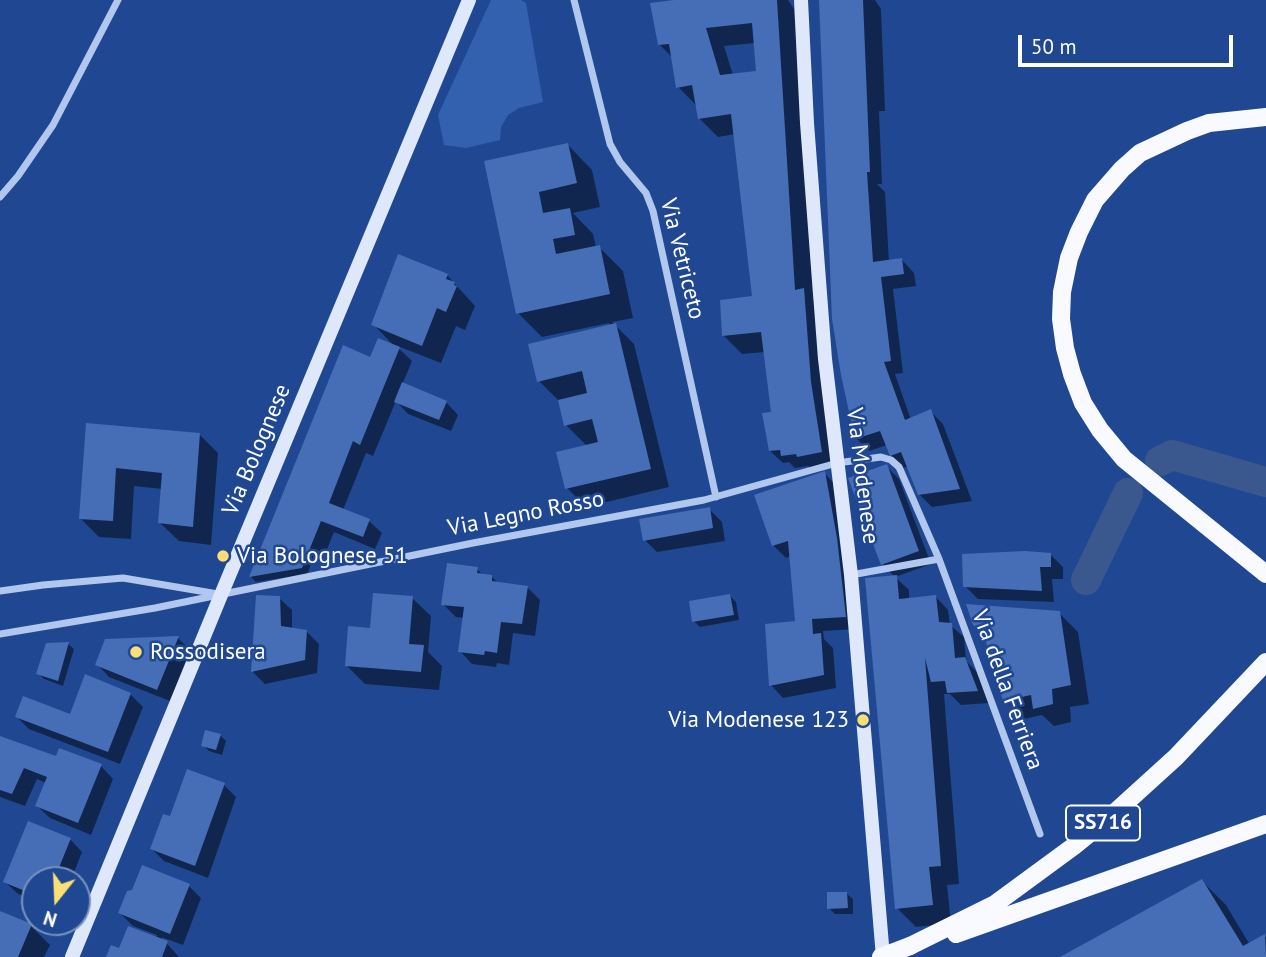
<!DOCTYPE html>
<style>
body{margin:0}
#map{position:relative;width:1266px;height:957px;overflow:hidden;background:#204892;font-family:"PT Sans",sans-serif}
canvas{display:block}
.north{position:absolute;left:21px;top:866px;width:70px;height:70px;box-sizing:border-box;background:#204892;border:2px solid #7991be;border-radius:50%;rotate:198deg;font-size:19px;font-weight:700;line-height:28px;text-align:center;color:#fff}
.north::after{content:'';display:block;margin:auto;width:24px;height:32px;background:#fbdf72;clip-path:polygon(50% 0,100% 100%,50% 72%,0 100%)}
.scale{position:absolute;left:1018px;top:35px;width:215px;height:32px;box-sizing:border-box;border:4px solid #fff;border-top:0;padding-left:9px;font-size:21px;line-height:24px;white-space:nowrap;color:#fff;-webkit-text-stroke:5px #204892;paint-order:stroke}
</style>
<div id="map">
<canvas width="1266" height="957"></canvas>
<div class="north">N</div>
<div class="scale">50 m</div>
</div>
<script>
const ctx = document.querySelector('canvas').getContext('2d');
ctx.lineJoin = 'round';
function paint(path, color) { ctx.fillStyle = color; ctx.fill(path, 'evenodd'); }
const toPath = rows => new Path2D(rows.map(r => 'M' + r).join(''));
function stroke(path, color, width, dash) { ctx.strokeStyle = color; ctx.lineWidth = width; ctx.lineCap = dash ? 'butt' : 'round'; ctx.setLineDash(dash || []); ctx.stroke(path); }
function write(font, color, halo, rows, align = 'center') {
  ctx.font = font + ' "PT Sans",sans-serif'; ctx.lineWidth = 5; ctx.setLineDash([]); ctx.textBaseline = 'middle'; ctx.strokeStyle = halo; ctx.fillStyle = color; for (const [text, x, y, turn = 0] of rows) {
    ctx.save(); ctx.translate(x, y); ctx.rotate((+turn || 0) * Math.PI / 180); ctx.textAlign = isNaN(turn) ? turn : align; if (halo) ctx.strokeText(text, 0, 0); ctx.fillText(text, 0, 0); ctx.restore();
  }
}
paint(toPath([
 [491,0,521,0,526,3,543,102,519,108,508,115,501,127,500,140,466,148,444,145,438,115]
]), '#3360af');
paint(toPath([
 [693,0,788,0,794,9,813,299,823,309,834,464,811,468,808,466,795,468,789,462,783,463,770,451,773,414,765,352,742,354,724,336,754,298,735,134,718,137,699,118,698,107,678,87,673,58,659,44],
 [755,43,758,73,733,75,724,46],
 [821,0,875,0,881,9,885,111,879,111,882,184,877,184,885,192,889,262,902,260,914,273,916,286,893,289,903,373,895,374,911,420,931,412,943,424,972,501,932,507,919,494,908,466,904,468,891,455,887,445,869,451,857,439,842,374],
 [568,145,592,170,600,207,573,213,593,234,596,247,599,247,623,271,633,318,612,322,634,344,669,487,586,507,567,488,587,446,566,425,560,400,558,400,539,381,610,326,609,323,542,337,518,313,486,163],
 [447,275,475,306,465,330,456,326,441,363,395,345,412,361,402,385,446,402,458,415,451,431,408,414,396,401,373,456,366,453,343,510,369,521,382,533,375,549,334,532,325,554,317,550,307,574,256,582,251,577,271,526,371,359,395,347,373,324],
 [87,425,199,434,218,453,211,545,179,541,160,523,162,489,134,486,131,539,99,537,80,518],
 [886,466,899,479,931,564,895,577,909,590,909,600,936,597,948,610,950,625,964,637,966,661,977,672,989,703,961,705,950,694,944,694,959,884,947,885,951,923,916,927,897,908,895,577,882,564],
 [824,473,837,486,857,629,823,631,824,639,833,648,836,688,783,698,771,685,797,622,791,556,786,558,773,545],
 [709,509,722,522,725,541,657,552,645,540],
 [1050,554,1063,567,1063,579,1052,579,1054,602,978,599,965,586],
 [477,569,483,575,491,576,499,584,527,587,540,600,535,636,513,633,509,665,497,663,496,667,472,664,460,651,464,618,456,617,443,604],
 [730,596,736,602,739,620,700,627,694,621],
 [279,598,292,610,292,629,306,631,319,644,317,673,265,684,253,672],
 [412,598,431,616,428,652,442,666,439,690,365,684,346,665,371,629],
 [1059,613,1078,632,1089,704,1070,707,1071,722,1054,726,1042,715,1024,719,1005,700,987,637,974,624],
 [178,638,190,650,170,701,109,677,97,664],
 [68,644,74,649,63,686,44,679,38,673],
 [130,694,143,707,120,764,29,729,17,717,71,716],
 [220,735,226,741,222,755,209,751,203,745],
 [0,738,57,759,101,766,113,779,91,835,50,818,37,806,46,783,37,779,25,806,0,797],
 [224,785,236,797,208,878,164,861,152,849,171,818],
 [70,839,82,852,71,880,35,880,35,901,18,894,5,882],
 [1202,881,1226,905,1250,945,1265,936,1266,938,1266,957,1064,957],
 [189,886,201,898,183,945,161,937,179,957,108,957,156,938,157,935,133,926,120,913],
 [847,894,853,899,853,914,835,914,829,908],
 [0,913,31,926,50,945,44,957,0,957]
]), '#0007');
stroke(toPath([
 [1160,461,1172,455,1266,482],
 [1086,580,1128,493]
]), '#3b588e', 30);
paint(toPath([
 [674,0,777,0,795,290,804,288,811,382,822,452,797,457,796,454,781,456,780,450,769,451,762,413,771,412,761,332,722,336,720,300,752,296,731,114,698,119,692,85,676,88,669,44,658,45,650,3],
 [752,23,756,71,720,75,706,28],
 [819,0,863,0,870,172,867,172,873,262,902,258,904,274,881,277,891,361,884,362,905,420,931,409,960,489,918,495,901,452,890,456,880,431,855,439,841,375,832,319],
 [568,143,577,183,539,192,543,213,570,208,575,235,553,239,556,254,600,245,610,294,516,314,484,161],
 [398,254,448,274,446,279,455,282,454,285,457,286,446,312,437,308,422,346,371,325],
 [616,323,651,469,565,489,556,452,598,442,592,419,564,426,558,400,587,393,582,371,537,382,528,344],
 [378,338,400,347,360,445,353,441,329,503,370,519,363,537,321,521,302,568,249,577,343,345,370,357],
 [402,382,447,401,439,420,394,402],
 [86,423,200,433,193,527,158,523,162,473,116,468,113,521,79,519],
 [887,464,919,551,881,565,848,478],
 [825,471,837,538,846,617,812,619,813,634,821,633,824,675,769,686,765,624,795,621,788,541,772,546,754,495],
 [710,507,713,528,643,541,639,519],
 [1025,551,1051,553,1051,567,1040,567,1042,591,963,587,962,554],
 [447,563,478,567,477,573,492,575,492,581,528,586,522,624,501,622,497,653,485,651,484,655,458,652,464,607,441,605],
 [897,575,899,599,936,595,939,622,952,623,955,658,965,657,978,691,947,693,945,681,931,682,925,658,941,866,929,867,933,905,895,909,865,578],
 [373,593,413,596,409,644,424,645,421,672,345,666,348,626,370,628],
 [730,594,734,615,692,622,689,601],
 [256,595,280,596,281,626,307,630,305,660,251,672],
 [966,604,1060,611,1071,685,1052,689,1053,704,1033,709,1031,695,1003,701,983,631,973,625],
 [179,636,157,690,95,665,105,639],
 [69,642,58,681,36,674,46,643],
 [85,674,131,693,108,752,15,717,23,696,70,714],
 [205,730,221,734,216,750,201,746],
 [0,736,56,756,59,748,102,764,78,823,35,806,47,777,24,768,12,794,0,790],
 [187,769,225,783,195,866,150,849,163,814,170,816],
 [28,821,71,838,54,880,35,880,35,895,3,882],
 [142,865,190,884,170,934,118,913,127,891,132,890],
 [1202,879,1243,946,1265,934,1266,957,1060,957],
 [827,892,847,892,848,908,827,909],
 [0,911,32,924,18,957,0,957],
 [128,926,168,941,162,957,106,957,111,945,119,948]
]), '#456eb7');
stroke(toPath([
 [574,0,610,144,620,162,646,193,653,211,716,497],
 [0,197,18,176,53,125,118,0],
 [851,575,939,559],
 [0,591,43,585,123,578,218,594],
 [0,634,155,608,473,543,704,500,837,463,881,457,891,460,899,467,939,559,1040,834]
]), '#b1c7ed', 7);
stroke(toPath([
 [801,0,807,123,825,359,851,575,883,957],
 [72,957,221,595,469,0]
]), '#dee8fa', 14);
stroke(toPath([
 [1266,117,1209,123,1187,131,1140,153,1122,169,1095,200,1079,232,1069,258,1062,292,1061,319,1065,348,1072,374,1083,403,1100,430,1124,459,1266,574],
 [956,934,1266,824],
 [910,946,995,904,1074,846,1111,816,1176,757,1266,662]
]), '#f8faff', 18);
stroke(toPath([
 [881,957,910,946]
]), '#f8faff', 18);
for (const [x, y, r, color] of [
 [223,556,7,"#fbdf72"],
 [136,652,7,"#fbdf72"],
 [863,720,7,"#fbdf72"]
]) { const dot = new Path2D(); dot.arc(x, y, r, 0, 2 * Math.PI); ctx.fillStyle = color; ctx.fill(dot); stroke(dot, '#204892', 2.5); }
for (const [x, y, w] of [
 [1103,823,74]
]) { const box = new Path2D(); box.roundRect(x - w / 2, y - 17.5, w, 35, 5); ctx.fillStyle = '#204892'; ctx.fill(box); stroke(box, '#fff', 2); }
write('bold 21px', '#fff', null, [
 ["SS716",1103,823]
]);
write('23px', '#fff', '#204892', [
 ["Via Vetriceto",682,259,76],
 ["Via Bolognese",257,450,-67],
 ["Via Modenese",862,476,83],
 ["Via Legno Rosso",526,514,-11],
 ["Via della Ferriera",1007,690,70]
]);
write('23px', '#fff', '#204892', [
 ["Via Bolognese 51",237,556],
 ["Rossodisera",150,652],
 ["Via Modenese 123",849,720,"right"]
], 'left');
</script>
